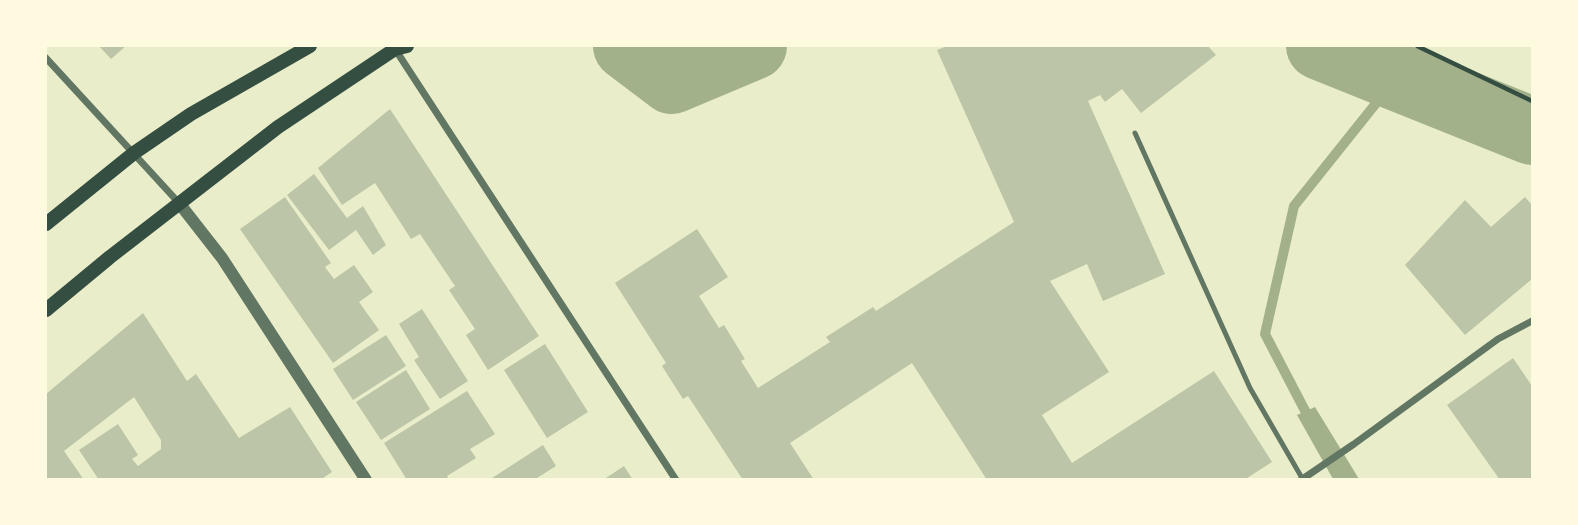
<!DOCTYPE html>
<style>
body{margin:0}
#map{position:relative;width:1578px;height:525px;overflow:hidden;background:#e9edc9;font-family:"Zilla Slab",serif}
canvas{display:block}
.frame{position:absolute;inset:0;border:47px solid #fefae0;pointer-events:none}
</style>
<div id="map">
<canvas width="1578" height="525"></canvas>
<div class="frame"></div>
</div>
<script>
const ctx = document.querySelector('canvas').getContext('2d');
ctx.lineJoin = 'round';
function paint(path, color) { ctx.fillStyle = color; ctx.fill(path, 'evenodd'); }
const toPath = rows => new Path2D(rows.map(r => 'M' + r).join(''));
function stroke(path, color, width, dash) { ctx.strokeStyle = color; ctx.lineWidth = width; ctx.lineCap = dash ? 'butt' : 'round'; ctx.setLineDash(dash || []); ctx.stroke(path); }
paint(toPath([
 [1315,407,1359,479,1333,479,1297,415]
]), '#a3b18a');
stroke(toPath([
 [1312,424,1265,334,1294,206,1397,77]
]), '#a3b18a', 10);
stroke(toPath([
 [627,46,672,80,753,46],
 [1320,46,1532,131]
]), '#a3b18a', 68);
paint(toPath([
 [99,46,126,46,111,59],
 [947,46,1208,46,1216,55,1141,113,1122,89,1105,102,1100,95,1088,101,1165,274,1103,301,1087,264,1050,281,1109,372,1042,415,1072,463,1214,371,1272,462,1244,480,987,480,912,363,790,443,814,480,743,480,688,396,683,399,662,366,666,363,615,283,697,229,728,277,699,296,719,328,724,325,745,359,741,361,758,388,830,342,826,337,873,307,876,311,1014,222,937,50],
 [390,109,539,336,488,370,466,335,475,329,449,290,455,286,420,234,411,239,375,183,342,205,318,168],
 [314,174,347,218,363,206,386,245,373,255,356,230,329,250,287,195],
 [285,197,331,263,325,267,334,279,354,265,373,292,359,302,379,330,333,363,240,229],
 [1525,197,1532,205,1532,279,1465,335,1405,265,1465,200,1491,227],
 [422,309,468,381,440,399,414,360,419,357,399,324],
 [143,313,187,381,196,374,239,438,290,407,332,472,320,480,99,480,79,450,118,424,138,455,132,459,138,466,161,449,161,440,134,397,64,451,84,480,46,480,46,394],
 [386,335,406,366,353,400,333,369],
 [545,344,588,412,547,438,504,370],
 [1513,358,1532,386,1532,480,1500,480,1447,405],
 [406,370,430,409,381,440,356,402],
 [467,391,495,434,470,449,476,458,447,476,449,480,407,480,384,443],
 [543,445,556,466,534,480,489,480],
 [624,466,633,480,603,480]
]), '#bcc5a7');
stroke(toPath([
 [1417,46,1532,101]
]), '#344e41', 4.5);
stroke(toPath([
 [1135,133,1250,388,1302,478]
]), '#617663', 5);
stroke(toPath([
 [395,49,676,480],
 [46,58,179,203],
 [1301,480,1354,444,1498,339,1532,321]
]), '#617663', 7);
stroke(toPath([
 [179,203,222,258,366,480]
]), '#617663', 12);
stroke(toPath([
 [46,224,134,153,191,114,310,46],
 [46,310,110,257,278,127,395,49,407,46]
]), '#344e41', 14);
</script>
